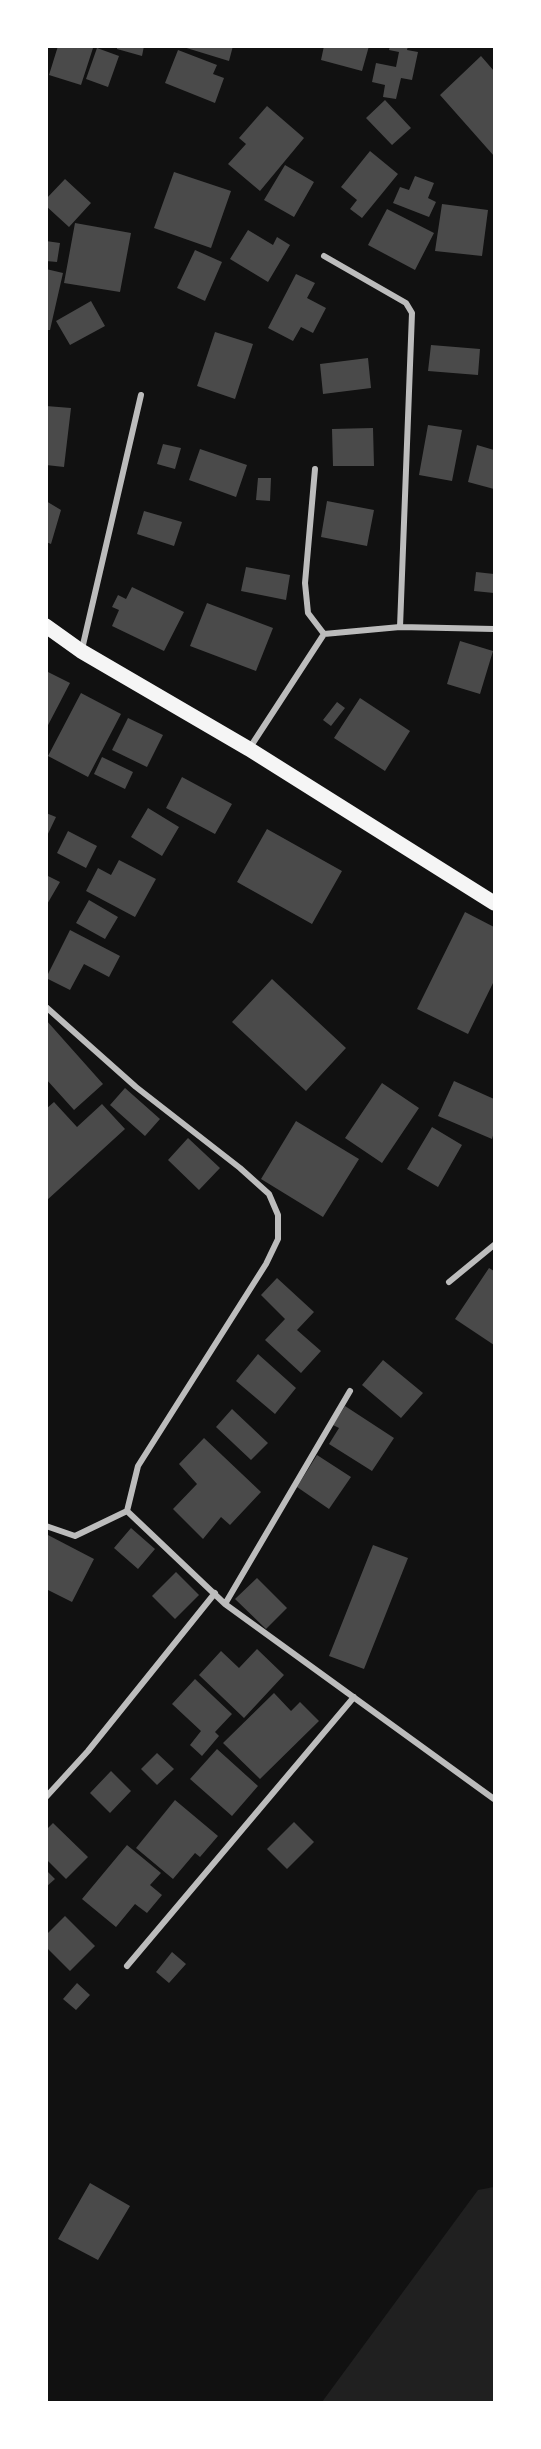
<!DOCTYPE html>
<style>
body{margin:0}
#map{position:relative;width:541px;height:2449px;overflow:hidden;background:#111;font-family:Merriweather,serif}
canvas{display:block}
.frame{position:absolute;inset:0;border:48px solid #fff;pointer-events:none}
</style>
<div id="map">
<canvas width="541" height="2449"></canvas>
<div class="frame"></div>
</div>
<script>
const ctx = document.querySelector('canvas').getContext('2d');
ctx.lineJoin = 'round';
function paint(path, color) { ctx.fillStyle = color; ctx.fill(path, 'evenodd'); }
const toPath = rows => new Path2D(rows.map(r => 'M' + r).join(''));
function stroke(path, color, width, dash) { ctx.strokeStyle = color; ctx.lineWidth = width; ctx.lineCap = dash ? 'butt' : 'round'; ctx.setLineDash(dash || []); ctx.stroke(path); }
paint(toPath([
 [494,2187,494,2402,322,2402,478,2190]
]), '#202020');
paint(toPath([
 [58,46,93,48,81,85,49,75],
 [117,46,144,46,142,56,117,49],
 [180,46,233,46,229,61],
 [324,46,369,46,362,71,321,60],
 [390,46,408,46,407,50,418,52,412,80,401,78,396,99,383,97,385,85,372,82,376,63,396,67,399,52,389,50],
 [97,48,119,56,108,87,86,79],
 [178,50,217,65,213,74,224,78,215,103,165,83],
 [481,56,494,71,494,156,440,95],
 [385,100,411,128,392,145,366,118],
 [267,106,304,138,260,191,228,164,246,144,239,138],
 [370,151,398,174,362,218,350,209,357,200,341,187],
 [285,165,314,182,294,217,264,200],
 [174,172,231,191,211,248,154,228],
 [415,176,434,183,428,198,436,202,429,217,393,203,400,187,409,190],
 [65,179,91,203,69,227,46,206,46,199],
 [442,204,488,210,482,256,435,251],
 [387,209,434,233,415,270,368,245],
 [75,223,131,233,120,292,64,283],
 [248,230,273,245,277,237,290,245,268,282,230,259],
 [46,241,60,243,57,262,46,261],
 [195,250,222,262,205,301,177,288],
 [46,269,63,273,50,330,46,330],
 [296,274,315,283,307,298,326,308,313,333,301,327,293,341,268,328],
 [91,301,105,326,70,345,56,321],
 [215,332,253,344,235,399,197,386],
 [431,345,480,349,478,375,428,371],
 [368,358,371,388,323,394,320,364],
 [46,406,71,408,64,467,46,465],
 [428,425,462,430,452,481,419,475],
 [373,428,374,466,333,466,332,429],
 [163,444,181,448,175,469,157,464],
 [477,445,494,450,494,489,468,482],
 [200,449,247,465,236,497,189,480],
 [258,478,271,478,270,501,256,500],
 [46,501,61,510,51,544,46,542],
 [327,501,374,510,367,546,321,537],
 [144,511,182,522,174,546,137,534],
 [246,567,290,575,286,600,241,591],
 [476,572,494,574,494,593,474,591],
 [132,587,184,612,164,651,112,626,119,610,112,607,118,595,126,599],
 [207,603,273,628,256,671,190,646],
 [460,641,493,651,480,694,447,684],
 [46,671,70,683,46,729],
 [81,693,121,714,88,777,48,756],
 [360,698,410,731,385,771,334,738],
 [337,702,345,708,331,726,323,720],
 [128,718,163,735,147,767,112,750],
 [102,757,133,772,125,789,94,774],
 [182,777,232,804,215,834,166,808],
 [148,808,179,827,162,856,131,837],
 [46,813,56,817,46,838],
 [267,829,342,871,312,924,237,882],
 [68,831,97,846,86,868,57,853],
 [119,860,156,879,135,917,86,891,98,868,111,875],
 [46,875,60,882,46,906],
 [89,900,118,917,105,939,76,923],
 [465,912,494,927,494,981,468,1034,417,1009],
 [70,930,120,956,109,977,84,964,70,990,46,978],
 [272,979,346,1048,306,1091,232,1022],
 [46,1020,103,1084,74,1110,46,1079],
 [454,1081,494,1099,494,1132,492,1139,438,1116],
 [382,1083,419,1108,382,1163,345,1138],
 [125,1088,160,1119,145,1136,110,1105],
 [54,1102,77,1127,102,1104,125,1129,46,1201,46,1109],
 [296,1121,359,1159,323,1217,261,1179],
 [432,1127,462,1145,438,1187,407,1169],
 [188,1138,220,1168,199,1190,168,1160],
 [489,1268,494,1271,494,1345,455,1319],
 [277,1278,314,1312,297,1330,321,1351,301,1373,265,1340,285,1319,261,1295],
 [258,1354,296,1388,275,1414,236,1381],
 [383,1360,423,1393,401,1418,362,1385],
 [345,1406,394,1438,372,1471,329,1444,339,1428,333,1425],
 [232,1409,268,1443,251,1460,216,1427],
 [204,1438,261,1492,230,1525,221,1517,203,1539,173,1509,197,1484,179,1464],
 [317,1455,351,1477,329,1509,297,1487],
 [131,1528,155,1549,138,1569,114,1548],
 [46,1534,94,1559,72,1602,46,1589],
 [373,1545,408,1558,364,1669,329,1656],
 [176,1572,199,1595,175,1619,152,1596],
 [257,1578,287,1608,266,1629,235,1599],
 [257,1649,284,1675,244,1718,199,1675,221,1651,239,1668],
 [195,1679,232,1714,215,1732,219,1736,202,1756,190,1745,201,1731,172,1704],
 [274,1693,291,1711,300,1702,319,1721,260,1779,223,1743],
 [217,1749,258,1786,232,1816,190,1779],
 [157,1753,174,1769,157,1785,141,1769],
 [111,1771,131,1791,110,1813,90,1793],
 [175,1800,218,1836,200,1857,195,1853,173,1879,136,1848],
 [294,1822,314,1842,287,1869,267,1849],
 [53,1823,88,1857,66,1879,46,1859,46,1830],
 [127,1845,161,1873,150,1885,162,1895,147,1913,135,1904,116,1927,82,1899],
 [46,1870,55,1879,46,1887],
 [65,1916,95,1946,70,1971,46,1947,46,1935],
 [172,1952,186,1964,169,1983,156,1972],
 [77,1983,90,1995,76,2010,63,1999],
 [90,2183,130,2206,98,2260,58,2239]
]), '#4a4a4a');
stroke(toPath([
 [324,256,406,303,412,313,400,627],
 [315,469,305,583,308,613,324,634],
 [82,649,141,395],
 [249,749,324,634,400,627,494,629],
 [46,1007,136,1087,240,1168,269,1194,278,1215,278,1239,266,1264,138,1466,127,1511,225,1604,494,1799],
 [449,1282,494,1245],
 [46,1526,75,1536,127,1511],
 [225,1604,350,1391],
 [46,1797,88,1751,215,1593],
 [127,1966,354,1697]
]), '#bcbcbc', 6);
stroke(toPath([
 [46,626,81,651,249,749,494,903]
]), '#f5f5f5', 15);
</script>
